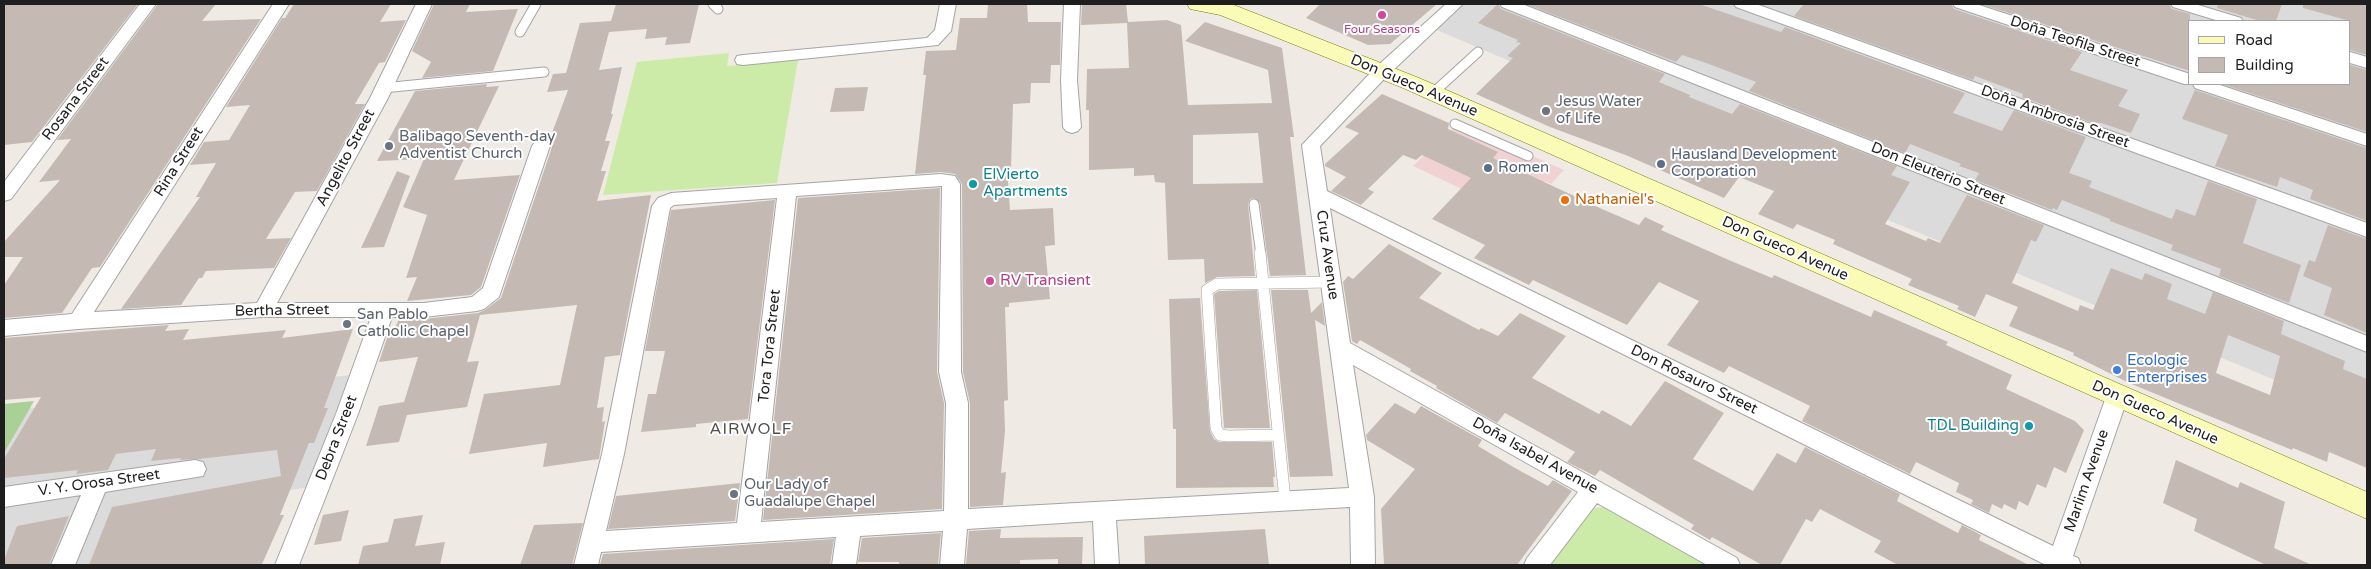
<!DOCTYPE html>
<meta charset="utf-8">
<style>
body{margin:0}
#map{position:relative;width:2371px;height:569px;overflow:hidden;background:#efebe4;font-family:"Varela Round",sans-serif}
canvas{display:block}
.frame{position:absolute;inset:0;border:5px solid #1e1e1e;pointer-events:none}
.legend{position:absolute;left:2188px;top:20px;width:162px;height:65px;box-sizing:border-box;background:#fff;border:1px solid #a5a5a5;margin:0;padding:6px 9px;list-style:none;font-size:15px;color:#1e1e1e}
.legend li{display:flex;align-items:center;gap:10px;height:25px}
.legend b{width:25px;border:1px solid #a5a5a5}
</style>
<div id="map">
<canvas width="2371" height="569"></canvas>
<div class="frame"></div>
<ul class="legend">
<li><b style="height:6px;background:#fafbb6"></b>Road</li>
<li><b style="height:14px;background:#c4bab3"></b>Building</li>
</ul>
</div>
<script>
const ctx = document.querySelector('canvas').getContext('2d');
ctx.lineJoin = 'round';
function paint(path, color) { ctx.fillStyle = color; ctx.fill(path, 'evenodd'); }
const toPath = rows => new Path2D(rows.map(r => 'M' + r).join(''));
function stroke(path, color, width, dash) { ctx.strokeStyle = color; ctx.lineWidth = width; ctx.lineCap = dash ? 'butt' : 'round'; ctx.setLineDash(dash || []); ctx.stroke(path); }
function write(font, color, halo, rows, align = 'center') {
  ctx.font = font + ' "Varela Round",sans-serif'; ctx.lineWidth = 4; ctx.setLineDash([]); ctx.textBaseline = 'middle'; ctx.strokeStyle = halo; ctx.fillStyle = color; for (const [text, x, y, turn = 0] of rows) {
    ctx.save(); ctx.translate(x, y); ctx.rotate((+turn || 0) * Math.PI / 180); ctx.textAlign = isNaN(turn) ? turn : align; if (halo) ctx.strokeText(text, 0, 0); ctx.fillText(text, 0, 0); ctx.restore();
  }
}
paint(toPath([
 [1459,4,2367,4,2367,418,1709,146,1432,28],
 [2190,21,2350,21,2350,84,2190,84],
 [352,375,311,487,240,497,217,565,4,565,4,411]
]), '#dcdbdb');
paint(toPath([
 [1458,123,1564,170,1551,184,1545,181,1515,214,1413,166]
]), '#f1d2d2');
paint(toPath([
 [729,53,727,66,798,60,777,183,603,195,637,62],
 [1606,507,1620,511,1718,565,1547,565,1584,513,1595,508]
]), '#cceba8');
paint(toPath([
 [34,401,4,453,4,404]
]), '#aad097');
paint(toPath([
 [4,4,138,4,32,142,4,145],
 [158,4,216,4,202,21,261,19,100,267,92,268,62,313,4,318,4,285,23,257,4,257,4,242,60,180,39,182,71,139,57,140],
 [294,4,391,4,380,22,406,20,385,62,379,63,355,104,365,104,317,191,295,192,266,239,291,238,274,268,206,271,202,278,199,278,181,305,121,309,200,197,196,197,216,163,190,165,204,142,229,140,250,105,226,107,282,18,285,18],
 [434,4,470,4,466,12,518,9,493,71,422,78,431,62,412,51],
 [616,4,699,4,690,43,665,45,667,37,645,39,647,29,609,32,599,70,622,67,611,114,613,114,605,141,610,141,601,171,606,171,597,201,651,195,620,355,605,357,597,408,604,407,602,422,605,421,599,459,543,467,547,443,469,454,484,394,560,385,577,305,480,315,467,362,479,361,467,407,407,415,399,442,366,446,379,406,404,402,418,357,379,362,390,329,395,328,399,319,424,319,478,313,485,310,501,298,552,147,549,141,568,90,547,92,553,74,566,73,580,23,611,21],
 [988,4,1027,4,1028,22,1061,22,1060,65,1051,65,1050,83,1031,83,1030,103,1013,104,1011,168,1007,168,1010,210,1053,208,1055,245,1045,246,1050,299,1009,303,1009,307,1005,307,1008,400,1004,401,1005,431,1001,473,1006,472,1003,505,970,507,970,403,963,372,962,184,955,174,941,172,915,174,926,75,923,75,926,51,956,50,960,18,987,18],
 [1082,4,1126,4,1128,22,1167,20,1181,25,1188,105,1272,103,1268,70,1185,41,1205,22,1282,48,1294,137,1290,137,1306,275,1270,276,1260,203,1254,198,1250,199,1248,204,1255,276,1217,277,1205,283,1204,259,1168,260,1165,183,1155,182,1154,175,1134,176,1134,168,1089,170,1089,110,1086,110,1087,69,1129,68,1127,23,1081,25],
 [1258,133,1263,183,1193,184,1193,135],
 [1320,4,1437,4,1390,44,1368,45,1306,18],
 [1498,4,1501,9,1665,74,1659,82,1690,95,1689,97,1732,114,1740,104,1897,166,1891,175,1910,182,1885,224,1926,241,1928,238,1940,243,1967,195,2044,225,2036,242,2031,240,2012,283,2078,311,2080,305,2093,310,2111,268,2142,280,2145,273,2172,284,2167,299,2205,314,2213,292,2284,321,2281,334,2345,361,2343,369,2367,379,2367,468,2329,452,2327,462,2293,448,2292,450,2129,383,2073,355,2074,353,2009,326,2018,307,1986,294,1975,317,1957,309,1959,306,1908,285,1912,279,1833,244,1835,240,1797,224,1793,229,1758,214,1774,191,1739,177,1724,198,1628,156,1550,127,1476,94,1513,58,1507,56,1521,43,1516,42,1518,40,1478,23],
 [2228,335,2280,356,2270,395,2216,373],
 [1526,4,1699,4,1781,32,1785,27,1965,93,1953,113,2002,131,2014,110,2086,137,2069,173,2092,181,2089,187,2172,219,2176,209,2195,216,2208,181,2257,199,2243,243,2301,265,2289,303,2219,276,2221,269,2171,250,2173,245,2110,221,2110,219,2062,200,2057,210,2053,208,2052,210,1975,180,1979,173,1959,166,1961,164,1910,144,1905,153,1749,91,1756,82,1709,64,1682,55,1676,62],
 [1804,4,1951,4,1954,9,2082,52,2070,70,2128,90,2118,106,2140,114,2131,133,2101,123,2093,123,2022,97,2023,94,1975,76,1973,80,1794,16],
 [1981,4,2169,4,2172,9,2190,14,2190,71],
 [2218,4,2282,4,2276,21,2260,21,2217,8],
 [2303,4,2367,4,2367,55,2350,50,2350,21,2303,8],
 [2350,65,2367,70,2367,132,2222,84,2350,84],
 [487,84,486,87,499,86,454,180,520,175,481,287,471,295,407,301,417,277,406,278,427,215,403,207,424,159,377,161,415,91],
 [868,87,864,111,830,112,835,88],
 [2195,90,2367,148,2367,221,2310,199,2313,190,2280,177,2277,187,2215,166,2228,135,2182,119],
 [1382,94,1449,123,1448,129,1498,152,1493,158,1602,209,1639,225,1645,217,1664,226,1661,230,1731,261,1772,278,1774,275,1871,317,1874,310,1948,342,1946,345,2012,375,2006,389,2075,421,2084,430,2066,473,2054,467,2046,488,2037,484,2028,506,2019,501,2016,510,2004,504,2002,509,1992,504,1989,513,1971,504,1973,500,1956,492,1959,483,1916,462,1910,474,1802,421,1810,406,1729,366,1724,373,1667,345,1699,301,1659,282,1627,325,1533,280,1529,285,1474,258,1485,245,1432,219,1471,178,1422,155,1416,160,1403,155,1368,189,1374,192,1361,205,1331,191,1346,177,1325,166,1325,164,1359,133,1345,127],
 [397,171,410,176,384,247,361,248],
 [940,188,937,372,944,403,942,509,763,520,798,198],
 [775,200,748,419,696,424,696,427,641,432,648,394,656,394,665,351,645,351,671,210],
 [2328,225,2367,239,2367,333,2324,315,2332,288,2303,276,2309,260,2315,262],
 [1389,244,1442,273,1419,298,1479,330,1481,328,1498,336,1520,313,1566,336,1532,378,1599,414,1602,410,1631,426,1665,381,1724,413,1693,459,1753,491,1777,453,1796,463,1805,447,1900,494,1897,501,1958,533,1962,525,1981,535,1979,540,2029,565,1898,565,1874,552,1881,541,1820,509,1812,522,1806,519,1780,565,1762,565,1712,537,1710,540,1691,529,1694,525,1600,470,1595,476,1567,462,1575,452,1505,413,1497,423,1436,388,1437,386,1410,371,1411,369,1360,340,1357,344,1352,341,1343,282,1348,276,1353,279],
 [1257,290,1270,428,1224,428,1214,294,1219,291],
 [1271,290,1308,290,1311,313,1322,302,1325,326,1315,320,1333,476,1290,477],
 [1200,298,1210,431,1214,439,1219,442,1272,442,1275,477,1273,477,1274,487,1176,488,1176,429,1173,429,1169,299],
 [169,325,165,331,189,329,183,340,286,330,282,338,353,329,324,408,328,408,314,443,309,443,280,515,284,515,262,564,89,565,112,507,281,476,277,450,199,459,180,460,181,458,151,461,156,449,116,454,108,470,76,474,78,470,4,478,4,459,41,397,4,400,4,338],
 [1395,403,1415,414,1421,406,1482,440,1478,446,1515,468,1548,486,1553,480,1572,491,1517,565,1384,565,1381,509,1415,469,1367,440,1366,435],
 [2176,460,2238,488,2240,482,2285,502,2274,548,2312,565,2266,565,2194,531,2197,519,2163,503],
 [740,483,735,521,608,529,616,496],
 [349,510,341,541,314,545,323,515],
 [423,515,415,546,445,542,440,565,358,565,363,546,388,542,394,519],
 [69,516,49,565,4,565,4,560,17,526],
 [583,523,572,565,520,565,534,525],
 [1001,529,1000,538,1083,537,1082,565,1058,565,1058,559,1020,560,1020,564,966,565,969,531],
 [1265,529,1269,565,1145,565,1144,536],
 [941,533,938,565,899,565,899,562,858,562,862,538],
 [834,539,830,565,600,565,603,554]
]), '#c4bab3');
const laneFar1 = toPath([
 [713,4,718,9],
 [520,32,536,4],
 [383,88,544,72],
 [1433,93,1478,52],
 [1455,124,1528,156],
 [1254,204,1261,255]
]);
const lane = toPath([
 [1260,253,1285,500],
 [1277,435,1228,436,1220,435,1216,428,1207,290,1217,284,1330,282]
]);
const street = toPath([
 [140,4,156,4,11,199,4,201,4,182,140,4],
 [273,4,289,4,94,312,257,303,370,98,416,4,432,4,388,98,277,303,424,303,472,297,483,288,532,146,535,142,541,140,547,142,550,146,499,297,484,309,477,311,424,317,392,317,358,414,299,565,275,565,336,414,371,317,263,317,78,329,4,336,4,320,72,314,273,4],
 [940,4,956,4,951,31,938,45,743,65,737,64,735,60,737,56,743,55,927,38,935,30,940,4],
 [1064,4,1080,4,1077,80,1081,127,1078,131,1072,133,1066,131,1063,127,1061,80,1064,4],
 [1446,4,1463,4,1387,76,1320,146,1327,191,2053,546,2106,397,2109,391,2117,389,2125,391,2128,397,2073,556,2078,558,2081,565,2046,565,1330,208,1350,343,1737,558,1740,565,1707,565,1597,503,1550,565,1524,565,1527,558,1578,492,1353,365,1374,497,1375,565,1351,565,1350,507,1116,520,1119,565,1095,565,1093,521,967,529,964,565,940,565,943,531,860,536,856,565,832,565,836,537,601,552,598,565,574,565,602,454,652,206,658,198,671,193,941,174,955,176,960,184,961,372,968,403,968,509,1349,488,1302,145,1375,68,1446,4],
 [942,186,939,372,946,403,944,511,761,522,796,196,942,186],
 [777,198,737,523,606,531,624,454,670,208,674,205,777,198],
 [1500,4,1522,4,2367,336,2367,352,1502,7,1500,4],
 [1734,4,1756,4,2367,223,2367,237,1736,7,1734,4],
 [1953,4,1976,4,2190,74,2190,84,2217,84,2367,134,2367,146,2195,88,2193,84,2184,84,1955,7,1953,4],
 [2171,4,2195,4,2241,18,2243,21,2219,21,2173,7,2171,4],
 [2350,52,2367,57,2367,68,2350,63,2350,52],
 [195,460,203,462,206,469,203,476,105,492,75,565,51,565,81,495,4,507,4,487,195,460]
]);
const secondary = toPath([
 [1187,4,1234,5,1419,78,2367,492,2367,519,1403,88,1220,15,1190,9,1187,4]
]);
stroke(laneFar1, '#a5a5a5', 11);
stroke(lane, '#a5a5a5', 12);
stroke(street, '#a5a5a5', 2);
stroke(secondary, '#707901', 1);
stroke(laneFar1, '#fff', 9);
stroke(lane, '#fff', 11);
paint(street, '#fff');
paint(secondary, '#fafbb6');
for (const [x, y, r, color] of [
 [1382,15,5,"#d1479c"],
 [1546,111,5,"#6b7280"],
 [389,146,5,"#6b7280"],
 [1661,164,5,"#5c6f8a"],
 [1488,168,5,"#5c6f8a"],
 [973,184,5,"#0f9aa8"],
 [1565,200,5,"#e8710a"],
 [990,281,5,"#d1479c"],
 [347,324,5,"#6b7280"],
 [2117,370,5,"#3f7fe0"],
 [2029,426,5,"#0f9aa8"],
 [734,494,5,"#6b7280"]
]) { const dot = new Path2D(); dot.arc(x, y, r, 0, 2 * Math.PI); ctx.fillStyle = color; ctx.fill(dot); stroke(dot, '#fff', 2); }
write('12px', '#b23c85', '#fff', [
 ["Four Seasons",1382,30]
]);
write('15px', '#1e1e1e', '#fff', [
 ["Doña Teofila Street",2075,42,18],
 ["Don Gueco Avenue",1414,86,23],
 ["Rosana Street",76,99,-53],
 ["Doña Ambrosia Street",2055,117,20],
 ["Angelito Street",346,158,-62],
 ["Rina Street",179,162,-58],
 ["Don Eleuterio Street",1938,174,22],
 ["Don Gueco Avenue",1785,249,24],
 ["Cruz Avenue",1327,255,82],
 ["Bertha Street",282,311,-1],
 ["Tora Tora Street",770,346,-84],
 ["Don Rosauro Street",1694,380,26],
 ["Don Gueco Avenue",2155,413,24],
 ["Debra Street",337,438,-69],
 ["Doña Isabel Avenue",1535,456,29],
 ["Marlim Avenue",2087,481,-71],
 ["V. Y. Orosa Street",99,483,-8]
]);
write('15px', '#5b616d', '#fff', [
 ["Jesus Water",1556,102],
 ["of Life",1556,119],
 ["Balibago Seventh-day",399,137],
 ["Adventist Church",399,154],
 ["San Pablo",357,315],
 ["Catholic Chapel",357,332],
 ["Our Lady of",744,485],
 ["Guadalupe Chapel",744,502]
], 'left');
write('15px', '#4e5e75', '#fff', [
 ["Hausland Development",1671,155],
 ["Corporation",1671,172],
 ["Romen",1498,168]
], 'left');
write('15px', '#0d838f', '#fff', [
 ["ElVierto",983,175],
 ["Apartments",983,192],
 ["TDL Building",2019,426,"right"]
], 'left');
write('15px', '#c56008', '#fff', [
 ["Nathaniel's",1575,200]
], 'left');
write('15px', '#b23c85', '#fff', [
 ["RV Transient",1000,281]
], 'left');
write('15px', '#366cbe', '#fff', [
 ["Ecologic",2127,361],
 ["Enterprises",2127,378]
], 'left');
ctx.letterSpacing = '1px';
write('16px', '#515151', '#fff', [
 ["AIRWOLF",751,430]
]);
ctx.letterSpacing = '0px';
</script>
